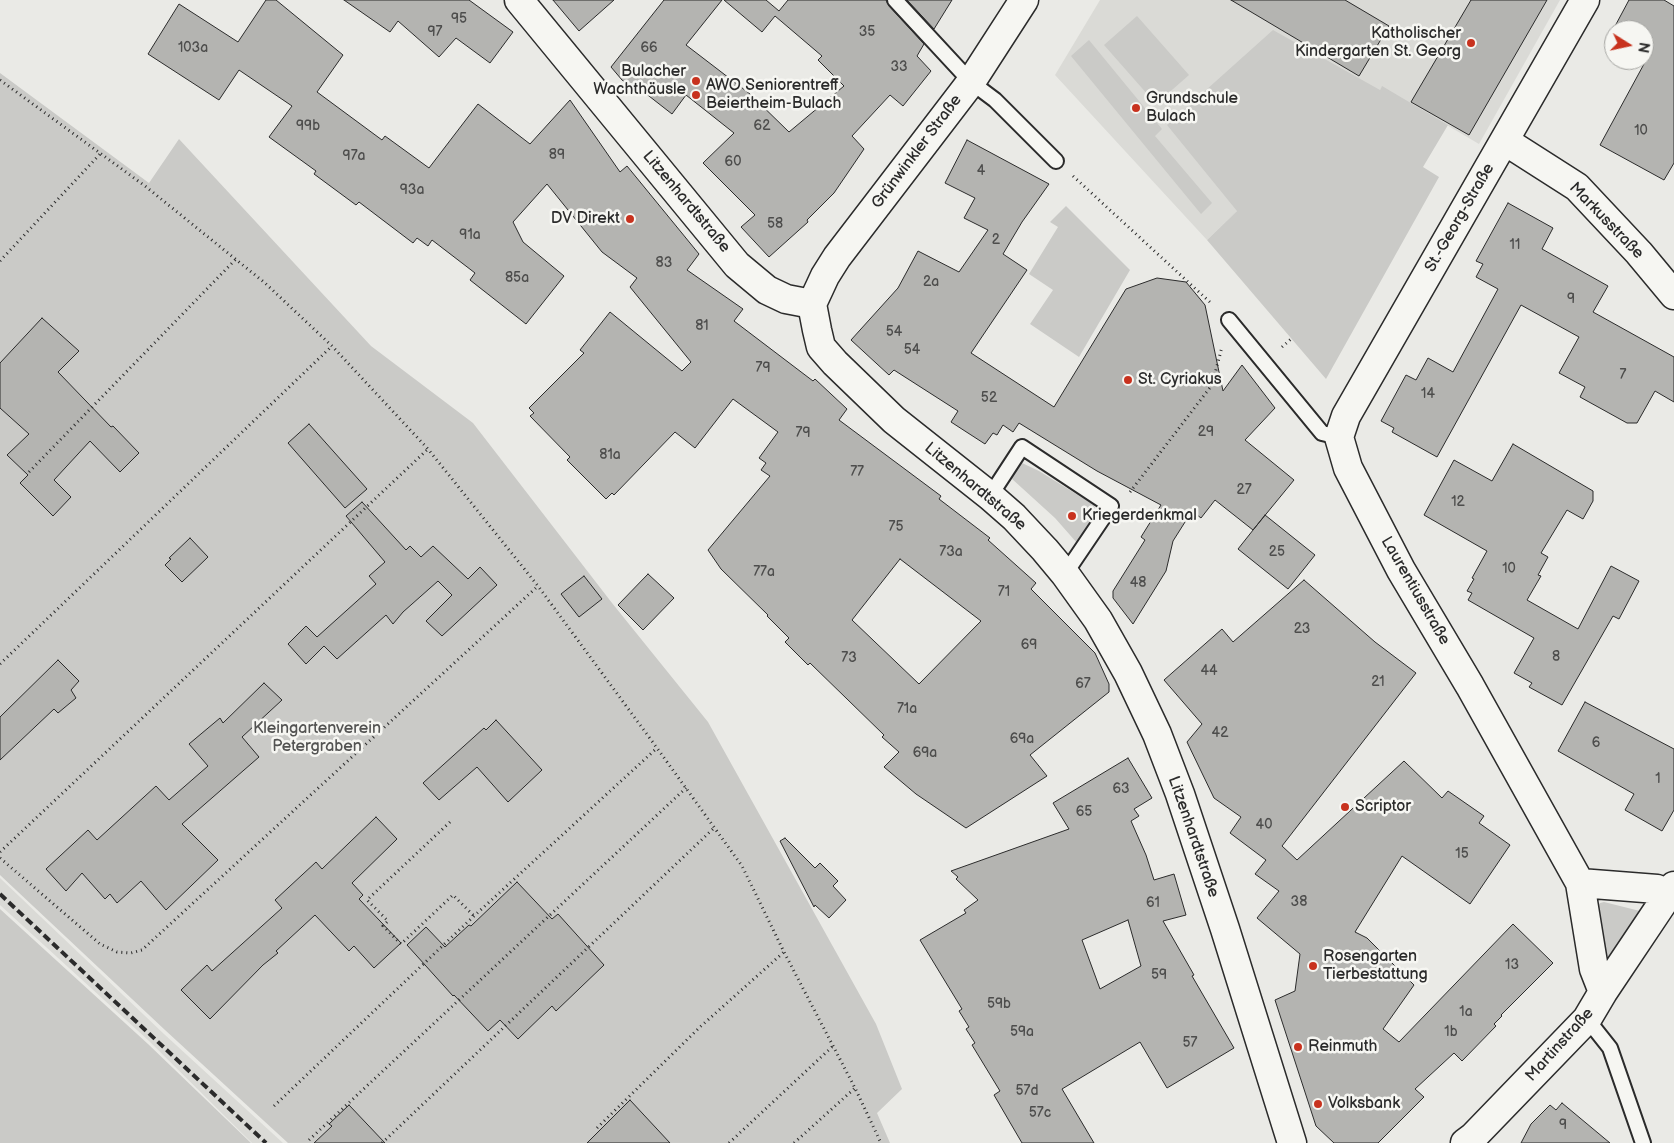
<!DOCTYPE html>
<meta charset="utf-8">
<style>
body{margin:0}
#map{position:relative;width:1674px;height:1143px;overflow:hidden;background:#eaeae6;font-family:"Balsamiq Sans",sans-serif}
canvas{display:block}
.north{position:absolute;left:1604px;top:20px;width:50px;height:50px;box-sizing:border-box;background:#f6f6f2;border:1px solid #a5a5a2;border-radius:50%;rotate:100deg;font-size:14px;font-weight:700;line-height:20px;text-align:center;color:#2b2b2b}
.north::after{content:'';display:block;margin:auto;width:18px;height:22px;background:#c8321e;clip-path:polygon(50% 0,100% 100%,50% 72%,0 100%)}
</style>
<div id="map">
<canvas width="1674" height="1143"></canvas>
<div class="north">N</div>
</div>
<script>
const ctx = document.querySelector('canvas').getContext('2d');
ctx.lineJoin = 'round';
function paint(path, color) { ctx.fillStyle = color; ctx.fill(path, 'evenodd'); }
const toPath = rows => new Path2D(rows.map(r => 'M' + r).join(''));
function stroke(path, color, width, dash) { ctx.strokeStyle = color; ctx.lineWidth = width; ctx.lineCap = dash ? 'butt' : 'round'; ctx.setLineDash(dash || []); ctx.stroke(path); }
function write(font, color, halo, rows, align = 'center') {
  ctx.font = font + ' "Balsamiq Sans",sans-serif'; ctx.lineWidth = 5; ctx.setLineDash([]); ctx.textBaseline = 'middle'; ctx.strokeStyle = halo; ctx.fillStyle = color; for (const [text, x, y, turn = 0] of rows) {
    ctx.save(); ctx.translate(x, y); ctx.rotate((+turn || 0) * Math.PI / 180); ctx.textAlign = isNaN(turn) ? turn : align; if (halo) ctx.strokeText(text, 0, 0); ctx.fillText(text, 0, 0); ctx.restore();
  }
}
paint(toPath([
 [1100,0,1560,0,1479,144,1382,87,1380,90,1237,211,1207,240,1055,75],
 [0,878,164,1034,283,1143,252,1143,149,1041,0,905]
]), '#dadad6');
paint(toPath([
 [1137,16,1189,75,1156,104,1104,45],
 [1273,30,1380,90,1382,86,1448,125,1423,167,1439,177,1326,379,1207,240,1237,211,1167,125],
 [1089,40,1162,129,1155,136,1212,203,1201,214,1071,56],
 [0,73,149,183,179,139,371,346,473,423,612,603,708,722,876,1024,902,1089,877,1113,890,1143,288,1143,165,1030,0,875],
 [1066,206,1130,270,1079,357,1030,324,1053,290,1029,274,1058,227,1050,222],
 [1022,463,1039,471,1094,505,1096,513,1077,543,1055,518,1011,478],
 [1604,902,1640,911,1641,914,1610,958,1607,956,1599,910,1598,906,1600,903],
 [0,909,148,1044,251,1143,0,1143]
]), '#cacac7');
const building = toPath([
 [266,0,276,0,343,55,317,92,382,140,385,136,429,168,478,104,530,144,570,100,620,172,627,166,699,254,687,270,743,309,734,321,813,381,815,379,847,409,839,420,941,496,939,499,990,538,988,540,1036,583,1031,589,1095,653,1109,684,1109,692,1030,755,1047,776,966,828,916,794,884,767,899,752,882,737,884,735,810,663,808,665,785,642,789,638,767,616,768,615,721,569,708,550,770,476,761,470,766,463,759,458,778,432,733,399,695,448,675,432,614,495,612,493,606,499,567,460,570,457,530,416,534,413,529,408,584,353,580,350,610,312,682,371,691,362,630,287,637,278,602,252,547,184,513,222,523,242,564,276,526,324,470,280,475,273,432,240,428,246,417,238,413,243,359,202,356,205,314,174,316,171,269,137,292,106,239,70,219,100,148,54,179,4,238,42,266,0],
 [900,559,981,621,919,684,852,620,900,559],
 [344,0,469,0,513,32,490,63,456,38,439,57,398,21,390,32,344,0],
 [553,0,614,0,579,31,553,0],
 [664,0,722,0,686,45,750,94,789,132,844,86,818,60,822,56,775,16,762,32,724,0,766,0,779,11,788,0,886,0,889,6,924,44,917,56,931,71,903,106,890,95,852,136,864,149,834,193,807,220,808,222,769,257,741,227,755,215,703,163,734,133,686,95,672,114,640,89,638,92,622,80,611,67,664,0],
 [907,0,952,0,934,29,907,0],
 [1231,0,1345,0,1389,26,1359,76,1231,0],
 [1471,0,1547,0,1469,135,1411,102,1471,0],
 [1629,0,1664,0,1674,6,1674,163,1664,180,1600,145,1644,64,1637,60,1644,60,1644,30,1614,30,1614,47,1606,43,1629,0],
 [967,140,1049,184,1022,222,1003,254,1027,270,971,353,1054,407,1126,289,1157,278,1186,282,1205,305,1223,391,1242,365,1275,408,1245,440,1294,480,1253,530,1215,500,1201,518,1192,511,1173,541,1166,571,1133,624,1113,598,1113,591,1145,540,1141,537,1161,505,1097,471,1019,423,1013,432,1003,425,997,435,993,433,985,444,951,422,958,411,894,370,889,375,851,340,898,288,918,251,959,272,988,230,964,218,975,198,945,183,967,140],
 [1508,203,1553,228,1542,249,1608,286,1593,312,1674,357,1674,402,1655,391,1637,423,1627,423,1580,397,1585,387,1559,373,1579,337,1521,305,1437,457,1392,432,1394,428,1381,421,1406,375,1416,380,1428,358,1453,372,1498,289,1476,277,1483,264,1476,261,1508,203],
 [42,318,79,351,58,372,111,427,113,426,139,453,120,472,90,441,54,480,71,497,53,516,20,483,28,475,7,455,29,434,0,408,0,363,42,318],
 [309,424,367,489,345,508,288,443,309,424],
 [1513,444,1593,491,1593,501,1583,519,1567,510,1541,553,1548,557,1538,575,1541,576,1527,600,1578,629,1611,566,1639,581,1619,619,1613,616,1562,705,1529,687,1532,683,1514,673,1534,638,1468,600,1472,593,1467,591,1474,579,1472,578,1487,551,1424,515,1454,460,1492,481,1513,444],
 [362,502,406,550,410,546,421,557,433,546,468,579,480,567,497,585,442,636,426,621,452,595,438,581,403,612,393,624,386,615,337,659,324,646,306,664,288,644,306,626,317,637,376,584,369,576,385,562,346,516,362,502],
 [1265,515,1315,555,1288,589,1238,549,1265,515],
 [190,538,208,557,182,582,165,565,171,559,169,558,190,538],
 [648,574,674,598,643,630,618,605,648,574],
 [584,576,602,599,579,617,561,594,584,576],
 [1304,580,1375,642,1416,673,1282,846,1297,860,1404,761,1442,798,1448,791,1484,816,1479,823,1510,845,1470,904,1402,856,1355,932,1367,938,1414,985,1383,1029,1399,1042,1513,924,1553,963,1501,1015,1502,1016,1494,1024,1496,1026,1462,1061,1454,1053,1415,1089,1424,1097,1378,1143,1334,1143,1316,1126,1275,1000,1295,991,1300,954,1257,918,1279,891,1255,874,1266,860,1230,833,1241,817,1214,798,1187,742,1202,724,1164,680,1222,629,1233,642,1304,580],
 [58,660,79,681,71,690,76,698,58,713,54,709,0,760,0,717,58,660],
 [264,683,282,700,242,737,259,757,182,824,218,860,166,910,141,881,117,903,110,894,105,899,82,873,66,891,46,869,88,830,97,840,156,786,169,800,208,766,189,744,220,718,223,723,264,683],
 [1585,702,1674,749,1674,810,1662,831,1625,810,1634,794,1558,751,1585,702],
 [496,720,542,770,508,802,477,767,439,800,423,783,484,728,486,730,496,720],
 [1128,758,1152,798,1134,809,1139,816,1131,821,1146,855,1154,880,1174,874,1186,915,1163,921,1194,975,1192,976,1234,1048,1167,1088,1140,1042,1062,1089,1094,1143,1022,1143,994,1095,1000,1091,972,1045,975,1043,966,1029,969,1027,959,1011,962,1009,920,940,966,913,964,910,978,900,956,879,958,877,951,871,1069,829,1053,803,1128,758],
 [1128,920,1141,966,1100,989,1082,940,1128,920],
 [376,817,397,839,352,883,363,895,359,899,401,943,374,968,354,946,349,951,315,915,276,951,278,953,263,965,210,1019,181,990,207,965,212,971,282,908,275,900,316,862,322,869,376,817],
 [785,838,815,868,820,863,838,881,833,886,846,900,829,918,815,905,814,907,780,841,785,838],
 [517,882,552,919,558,914,604,965,556,1011,552,1006,518,1039,500,1020,488,1031,454,995,453,996,407,945,426,927,445,947,469,925,471,926,517,882],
 [630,1100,670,1143,587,1143,630,1100],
 [1562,1103,1610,1143,1521,1143,1531,1124,1550,1105,1556,1110,1562,1103],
 [349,1105,385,1143,314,1143,332,1126,329,1124,349,1105]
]);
paint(building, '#b4b4b1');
stroke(building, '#2b2b2b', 1);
const service = toPath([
 [895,0,971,82,995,100,1056,161],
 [1229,320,1322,433,1339,437],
 [990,496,1022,447,1111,506,1065,574],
 [1587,1019,1610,1048,1643,1143]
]);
const minor = toPath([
 [519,0,737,265,767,290,786,299,812,304],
 [1585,0,1346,416,1339,437,1348,468,1401,570,1470,686,1580,883,1594,969,1603,992],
 [1505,141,1577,187,1639,253,1674,295],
 [1580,883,1657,889,1669,894],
 [1465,1143,1473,1137,1587,1019,1603,992,1674,886]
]);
const tertiary = toPath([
 [1024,0,971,82,837,257,825,276,812,304,817,330,821,347,835,363,894,420,990,496,1014,517,1045,550,1065,574,1098,620,1128,673,1157,734,1180,794,1225,929,1292,1143]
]);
stroke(service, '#2b2b2b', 18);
stroke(minor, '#2b2b2b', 31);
stroke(tertiary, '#2b2b2b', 31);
stroke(toPath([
 [0,80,145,186,265,283,332,346,428,449,538,586,657,748,742,866,784,952,855,1088,881,1143],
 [1073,176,1212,304],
 [0,261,101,153],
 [1282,347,1291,339],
 [29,472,236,259],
 [1130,492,1212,385,1222,347],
 [0,664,332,346],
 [450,822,367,900,388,921,383,926,401,944,453,895,474,916],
 [0,852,428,449],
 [0,858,100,944,117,952,131,953,142,950,538,586],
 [274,1106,474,916,657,748],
 [597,1128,700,1027,784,952],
 [309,1140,686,788],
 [382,1143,714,828],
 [729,1143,833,1046],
 [794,1143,855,1088]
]), '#2b2b2b', 3, [1, 4]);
stroke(service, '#f6f6f2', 14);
stroke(minor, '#f6f6f2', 28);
stroke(tertiary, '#f6f6f2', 28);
stroke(toPath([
 [0,894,266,1143]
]), '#2b2b2b', 4, [8, 4]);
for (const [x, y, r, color] of [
 [1471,43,5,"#c8321e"],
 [696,81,5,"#c8321e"],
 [696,95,5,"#c8321e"],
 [1136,108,5,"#c8321e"],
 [630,219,5,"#c8321e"],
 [1128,380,5,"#c8321e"],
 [1072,516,5,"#c8321e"],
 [1345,807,5,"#c8321e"],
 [1313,966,5,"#c8321e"],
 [1298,1047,5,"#c8321e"],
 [1318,1104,5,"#c8321e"]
]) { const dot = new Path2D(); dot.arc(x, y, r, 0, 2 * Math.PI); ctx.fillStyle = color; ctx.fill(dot); stroke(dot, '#f6f6f2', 2); }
write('14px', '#4d4d4c', null, [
 ["95",459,19],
 ["97",435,32],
 ["35",867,32],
 ["103a",193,48],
 ["66",649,48],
 ["33",899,67],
 ["99b",308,126],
 ["62",762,126],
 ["10",1641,131],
 ["89",557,155],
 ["97a",354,156],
 ["60",733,162],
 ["4",981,171],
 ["93a",412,190],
 ["58",775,224],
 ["91a",470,235],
 ["2",996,240],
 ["11",1515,245],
 ["83",664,263],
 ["85a",517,278],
 ["2a",931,282],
 ["9",1571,299],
 ["81",702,326],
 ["54",894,332],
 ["54",912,350],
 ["79",763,368],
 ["7",1623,375],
 ["14",1428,394],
 ["52",989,398],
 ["29",1206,432],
 ["79",803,433],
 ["81a",610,455],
 ["77",857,472],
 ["27",1244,490],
 ["12",1458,502],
 ["75",896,527],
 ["73a",951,552],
 ["25",1277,552],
 ["10",1509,569],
 ["77a",764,572],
 ["48",1138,583],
 ["71",1004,592],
 ["23",1302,629],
 ["69",1029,645],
 ["8",1556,657],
 ["73",849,658],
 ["44",1209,671],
 ["21",1378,682],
 ["67",1083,684],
 ["71a",907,709],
 ["42",1220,733],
 ["69a",1022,739],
 ["6",1596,743],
 ["69a",925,753],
 ["1",1658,779],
 ["63",1121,789],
 ["65",1084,812],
 ["40",1264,825],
 ["15",1462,854],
 ["38",1299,902],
 ["61",1153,903],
 ["13",1512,965],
 ["59",1159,975],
 ["59b",999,1004],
 ["1a",1466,1012],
 ["59a",1022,1032],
 ["1b",1451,1032],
 ["57",1190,1043],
 ["57d",1027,1091],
 ["57c",1040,1113],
 ["9",1563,1125]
]);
write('16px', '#2b2b2b', '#f6f6f2', [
 ["Katholischer",1461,34,"right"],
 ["Kindergarten St. Georg",1461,52,"right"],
 ["Bulacher",686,72,"right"],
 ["Wachthäusle",686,90,"right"],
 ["AWO Seniorentreff",706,86],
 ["Beiertheim-Bulach",706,104],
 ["Grundschule",1146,99],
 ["Bulach",1146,117],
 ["DV Direkt",620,219,"right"],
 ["St. Cyriakus",1138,380],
 ["Kriegerdenkmal",1082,516],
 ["Scriptor",1355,807],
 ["Rosengarten",1323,957],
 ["Tierbestattung",1323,975],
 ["Reinmuth",1308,1047],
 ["Volksbank",1328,1104]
], 'left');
write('16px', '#2b2b2b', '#f6f6f2', [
 ["Grünwinkler Straße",917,152,-53],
 ["Litzenhardtstraße",686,202,50],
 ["St.-Georg-Straße",1460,218,-60],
 ["Markusstraße",1606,221,46],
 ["Litzenhardtstraße",975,487,40],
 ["Laurentiusstraße",1415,591,60],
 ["Litzenhardtstraße",1193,837,71],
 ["Martinstraße",1560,1045,-48]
]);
write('16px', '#535352', '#f6f6f2', [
 ["Kleingartenverein",317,729],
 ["Petergraben",317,747]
]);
</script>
